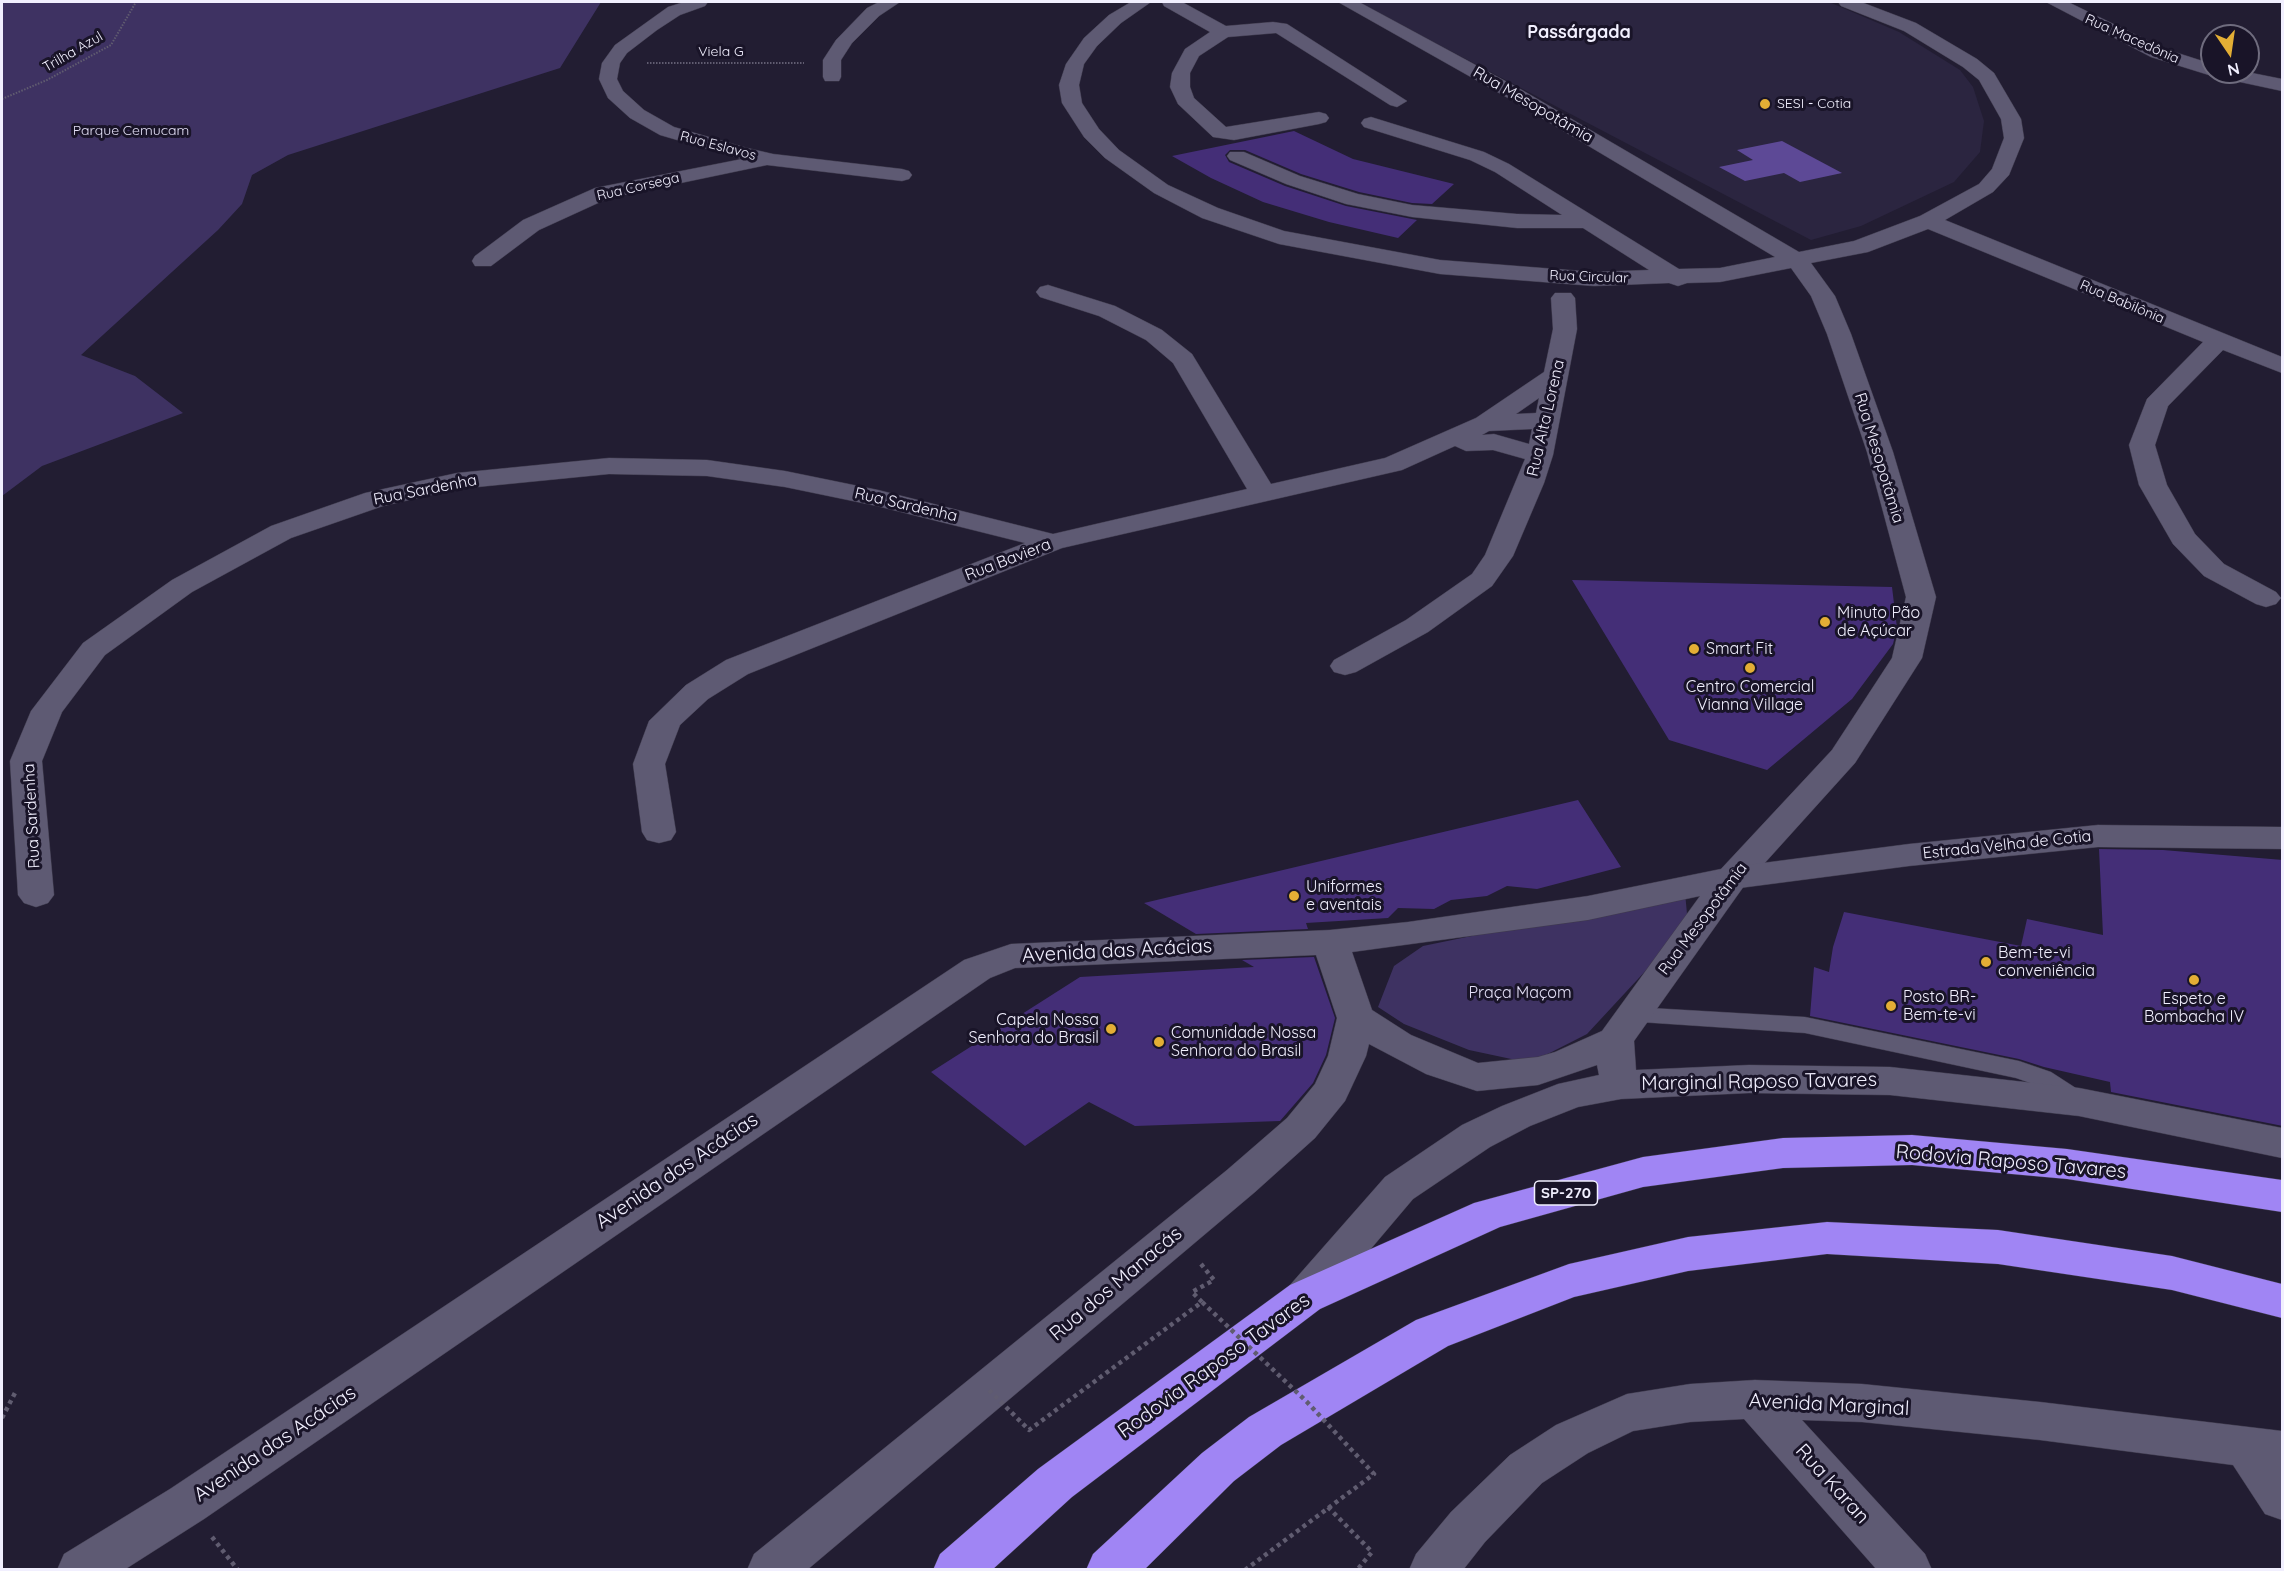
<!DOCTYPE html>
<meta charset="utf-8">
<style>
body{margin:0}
#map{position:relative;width:2284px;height:1571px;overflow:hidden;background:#221d32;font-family:Quicksand,sans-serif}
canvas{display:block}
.frame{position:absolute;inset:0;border:3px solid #f1effe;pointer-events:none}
.north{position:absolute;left:2200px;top:24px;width:60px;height:60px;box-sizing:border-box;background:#191428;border:2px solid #6f6c7e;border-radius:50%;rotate:167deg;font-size:16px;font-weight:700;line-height:24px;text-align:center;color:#f1effe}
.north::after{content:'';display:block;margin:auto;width:21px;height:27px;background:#e3ae35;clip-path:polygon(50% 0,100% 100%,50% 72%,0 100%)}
</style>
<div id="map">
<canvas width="2284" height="1571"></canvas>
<div class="frame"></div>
<div class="north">N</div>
</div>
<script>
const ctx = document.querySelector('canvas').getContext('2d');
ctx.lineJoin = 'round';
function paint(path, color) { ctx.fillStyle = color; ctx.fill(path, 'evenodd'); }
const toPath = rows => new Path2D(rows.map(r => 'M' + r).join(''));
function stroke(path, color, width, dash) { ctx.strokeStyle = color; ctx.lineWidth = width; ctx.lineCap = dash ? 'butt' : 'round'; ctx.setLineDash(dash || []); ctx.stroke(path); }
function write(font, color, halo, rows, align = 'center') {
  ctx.font = font + ' Quicksand,sans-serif'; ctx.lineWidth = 6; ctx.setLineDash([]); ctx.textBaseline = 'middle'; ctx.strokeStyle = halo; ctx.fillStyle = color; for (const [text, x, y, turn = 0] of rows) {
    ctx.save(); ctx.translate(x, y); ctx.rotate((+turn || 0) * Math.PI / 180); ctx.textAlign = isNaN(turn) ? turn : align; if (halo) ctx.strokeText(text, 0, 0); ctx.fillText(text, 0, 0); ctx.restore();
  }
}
paint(toPath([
 [1357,2,1829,2,1899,32,1960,70,1973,87,1984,121,1980,152,1954,182,1861,226,1811,240]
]), '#2b2540');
paint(toPath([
 [2,2,601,2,560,68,288,155,252,175,242,204,218,230,81,355,135,376,183,413,42,466,2,496],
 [1685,892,1688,925,1587,1034,1530,1063,1469,1050,1404,1024,1378,1007,1394,966,1423,946]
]), '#3e3262');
paint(toPath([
 [1782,141,1842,173,1800,182,1784,173,1745,181,1719,167,1753,160,1737,150]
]), '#5d4996');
paint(toPath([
 [1294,131,1353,159,1454,184,1432,204,1412,203,1359,192,1301,174,1245,150,1230,150,1225,155,1229,162,1285,186,1346,206,1417,220,1398,238,1329,222,1263,202,1211,178,1172,156],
 [1572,580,1892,587,1897,628,1893,644,1852,699,1767,770,1669,740],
 [1578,800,1621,867,1537,889,1507,886,1487,896,1451,900,1434,909,1398,908,1388,918,1306,923,1308,929,1196,934,1144,903],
 [2099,849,2163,850,2283,860,2283,1126,2111,1092,2110,1082,2044,1067,2019,1059,1810,1016,1814,967,1829,972,1833,947,1844,912,2021,946,2027,919,2103,935],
 [1314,957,1335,1018,1326,1055,1313,1083,1280,1121,1135,1126,1089,1102,1025,1146,931,1072,1080,977,1254,967,1242,960]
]), '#442e77');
const service = toPath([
 [1633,1007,1805,1017,2019,1061,2051,1072,2085,1094,2088,1100,2085,1106,2076,1109,2067,1106,2033,1084,2016,1078,1805,1033,1625,1021,1621,1015,1625,1009,1633,1007]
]);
const minor = toPath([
 [684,2,708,2,705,6,680,15,657,30,627,53,620,63,617,79,623,91,644,110,674,127,747,148,773,154,902,169,909,171,912,175,909,179,902,181,767,165,609,198,539,230,491,266,475,266,472,261,475,256,523,220,595,188,742,159,660,135,630,118,608,98,599,79,602,63,615,45,668,7,684,2],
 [879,2,900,2,879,16,852,43,841,60,841,77,839,81,825,81,823,77,823,60,836,40,867,8,879,2],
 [1131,2,1151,2,1121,23,1097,46,1084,64,1079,85,1082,103,1099,129,1119,150,1168,185,1218,208,1284,231,1440,260,1594,272,1649,270,1583,228,1517,228,1412,217,1346,204,1286,184,1230,160,1227,156,1230,152,1244,152,1300,176,1358,194,1412,205,1517,214,1562,215,1495,172,1470,160,1364,127,1361,123,1364,119,1371,117,1484,152,1509,164,1679,269,1720,268,1775,257,1508,98,1338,2,1359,2,1522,90,1799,252,1854,241,1920,216,1979,184,1992,169,2004,138,2001,119,1979,80,1963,67,1904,31,1841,6,1838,2,1861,2,1916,23,1977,59,1994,73,2021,119,2024,138,2009,175,1993,192,1945,220,2282,357,2282,373,2223,350,2168,406,2155,445,2167,485,2195,534,2224,564,2276,592,2281,598,2276,604,2266,607,2256,604,2204,576,2173,544,2139,485,2129,445,2147,399,2203,342,1928,229,1868,252,1811,263,1835,296,1851,334,1893,452,1936,597,1922,658,1855,763,1744,886,1634,1041,1636,1070,1749,1065,1890,1067,2079,1088,2282,1128,2282,1158,2079,1116,1890,1095,1749,1093,1621,1099,1578,1107,1530,1126,1490,1147,1413,1199,1320,1309,1305,1314,1290,1309,1283,1297,1290,1285,1385,1177,1462,1125,1502,1106,1558,1084,1599,1075,1597,1065,1538,1085,1477,1091,1426,1074,1369,1044,1366,1056,1345,1101,1315,1138,1255,1192,807,1570,747,1570,754,1554,1227,1170,1287,1118,1315,1084,1328,1056,1337,1018,1316,955,1015,968,990,978,204,1519,124,1570,57,1570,64,1554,170,1489,964,960,1011,944,1330,930,1408,922,1588,896,1721,869,1832,750,1892,658,1906,597,1867,452,1827,334,1811,296,1791,268,1720,282,1687,283,1678,286,1669,283,1594,286,1440,274,1279,244,1202,218,1154,193,1105,158,1084,137,1062,103,1059,85,1066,64,1084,38,1109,15,1131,2],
 [1700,896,1602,1031,1555,1052,1538,1057,1478,1063,1411,1035,1372,1010,1352,952,1588,920,1700,896],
 [1162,2,1182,2,1226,26,1273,22,1287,24,1407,101,1397,107,1390,105,1276,33,1228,37,1199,56,1190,73,1190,87,1194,98,1226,127,1319,112,1326,114,1329,118,1326,122,1319,124,1234,140,1213,137,1178,104,1170,87,1172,73,1185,49,1210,32,1164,6,1162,2],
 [2046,2,2068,2,2165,49,2212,64,2212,72,2247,72,2282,79,2282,91,2212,76,2151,57,2046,2],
 [1048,285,1115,306,1162,330,1192,354,1271,484,1385,458,1476,418,1544,372,1553,329,1551,298,1555,293,1571,293,1575,298,1577,329,1553,455,1544,483,1513,556,1492,586,1428,632,1356,672,1345,675,1334,672,1330,666,1334,660,1406,620,1472,574,1485,555,1525,459,1493,450,1466,451,1455,446,1402,470,1062,548,748,674,708,699,680,725,665,764,676,832,671,840,659,843,647,840,642,832,633,764,649,721,686,685,726,660,1025,543,877,506,785,487,707,476,609,474,457,489,383,506,291,538,192,592,105,655,62,712,42,761,54,895,48,903,36,907,24,903,18,895,10,761,31,711,83,643,172,580,271,526,365,493,457,473,609,458,707,460,785,471,878,490,1053,534,1247,489,1173,363,1146,340,1099,316,1040,297,1036,292,1040,287,1048,285],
 [1539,398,1536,413,1516,414,1539,398],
 [1532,429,1529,444,1494,434,1482,435,1489,431,1532,429],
 [1755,1380,1862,1384,2040,1402,2282,1431,2282,1520,2265,1514,2233,1465,2040,1440,1862,1422,1802,1420,1925,1554,1932,1570,1877,1570,1744,1419,1690,1422,1633,1431,1588,1453,1542,1483,1485,1542,1463,1570,1409,1570,1416,1554,1451,1512,1510,1455,1556,1425,1627,1394,1690,1384,1755,1380]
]);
const tertiary = toPath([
 [2098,825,2282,827,2282,849,2098,847,1909,866,1732,889,1720,886,1715,878,1720,870,1732,867,1909,844,2098,825]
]);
const motorway = toPath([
 [1912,1135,2067,1149,2282,1180,2282,1212,2067,1179,1912,1165,1783,1168,1643,1187,1500,1227,1320,1309,1072,1497,992,1570,933,1570,940,1554,1038,1469,1290,1285,1474,1203,1643,1157,1783,1138,1912,1135],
 [1827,1222,1998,1230,2172,1256,2282,1284,2282,1318,2172,1290,1998,1264,1827,1254,1688,1271,1574,1297,1448,1346,1281,1445,1234,1481,1144,1570,1086,1570,1093,1554,1202,1453,1249,1417,1416,1320,1569,1264,1688,1237,1827,1222]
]);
stroke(service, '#3e3a4c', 1);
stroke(minor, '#3e3a4c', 1);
stroke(tertiary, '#3e3a4c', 1);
stroke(motorway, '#3e3a4c', 1);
stroke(toPath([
 [647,63,804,63],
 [2,99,47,80,111,45,136,2]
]), '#605c70', 2, [1.5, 1.5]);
stroke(toPath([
 [1201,1264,1214,1280,1192,1292,1202,1302],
 [2,1418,16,1391],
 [1328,1507,1372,1552,1357,1570],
 [212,1537,238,1570]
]), '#605c70', 4.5, [4, 4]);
paint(service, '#5e5a73');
paint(minor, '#5e5a73');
paint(tertiary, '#5e5a73');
paint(motorway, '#a085f4');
stroke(toPath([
 [989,1390,1029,1430,1202,1302,1307,1402,1374,1474,1245,1570]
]), '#605c70', 4.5, [4, 4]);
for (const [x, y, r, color] of [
 [1765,104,6,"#e3ae35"],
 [1825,622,6,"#e3ae35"],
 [1694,649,6,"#e3ae35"],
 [1750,668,6,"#e3ae35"],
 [1294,896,6,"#e3ae35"],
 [1986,962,6,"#e3ae35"],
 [2194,980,6,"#e3ae35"],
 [1891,1006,6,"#e3ae35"],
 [1111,1029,6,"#e3ae35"],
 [1159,1042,6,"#e3ae35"]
]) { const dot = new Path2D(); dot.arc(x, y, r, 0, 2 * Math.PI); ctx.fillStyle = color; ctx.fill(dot); stroke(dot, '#191428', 2); }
write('14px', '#f1effe', '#191428', [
 ["Rua Macedônia",2132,39,24],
 ["Trilha Azul",73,52,-30],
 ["Viela G",721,52],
 ["Rua Eslavos",718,146,15],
 ["Rua Corsega",638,187,-13],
 ["Rua Circular",1589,277,2],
 ["Rua Babilônia",2122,302,23]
]);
write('14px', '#f1effe', '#191428', [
 ["SESI - Cotia",1777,104]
], 'left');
write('14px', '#e4e0f7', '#191428', [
 ["Parque Cemucam",131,131]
]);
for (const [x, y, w] of [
 [1566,1193,63]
]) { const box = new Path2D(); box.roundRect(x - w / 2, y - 12, w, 24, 4.5); ctx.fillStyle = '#191428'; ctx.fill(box); stroke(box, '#f1effe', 1.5); }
write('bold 15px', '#f1effe', null, [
 ["SP-270",1566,1193]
]);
write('16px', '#f1effe', '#191428', [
 ["Rua Mesopotâmia",1533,105,30],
 ["Rua Alta Lorena",1546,418,-77],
 ["Rua Mesopotâmia",1879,458,73],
 ["Rua Sardenha",425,490,-11],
 ["Rua Sardenha",906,505,13],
 ["Rua Baviera",1008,560,-21],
 ["Rua Sardenha",32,816,-93],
 ["Estrada Velha de Cotia",2007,845,-6],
 ["Rua Mesopotâmia",1703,919,-53]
]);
write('16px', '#f1effe', '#191428', [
 ["Minuto Pão",1837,613],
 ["de Açúcar",1837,631],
 ["Smart Fit",1706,649],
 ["Centro Comercial",1750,687,"center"],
 ["Vianna Village",1750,705,"center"],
 ["Uniformes",1306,887],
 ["e aventais",1306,905],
 ["Bem-te-vi",1998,953],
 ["conveniência",1998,971],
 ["Posto BR-",1903,997],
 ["Bem-te-vi",1903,1015],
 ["Espeto e",2194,999,"center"],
 ["Bombacha IV",2194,1017,"center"],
 ["Capela Nossa",1099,1020,"right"],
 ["Senhora do Brasil",1099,1038,"right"],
 ["Comunidade Nossa",1171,1033],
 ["Senhora do Brasil",1171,1051]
], 'left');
write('16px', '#e4e0f7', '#191428', [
 ["Praça Maçom",1520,993]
]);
write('bold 18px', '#f1effe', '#191428', [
 ["Passárgada",1579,33]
]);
write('20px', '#f1effe', '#191428', [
 ["Avenida das Acácias",1117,951,-3],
 ["Marginal Raposo Tavares",1759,1082,-1],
 ["Rodovia Raposo Tavares",2011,1162,5],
 ["Avenida das Acácias",677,1171,-34],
 ["Rua dos Manacás",1116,1284,-40],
 ["Rodovia Raposo Tavares",1214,1366,-36],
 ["Avenida Marginal",1829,1405,3],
 ["Avenida das Acácias",275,1444,-34],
 ["Rua Karan",1832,1484,48]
]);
</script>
